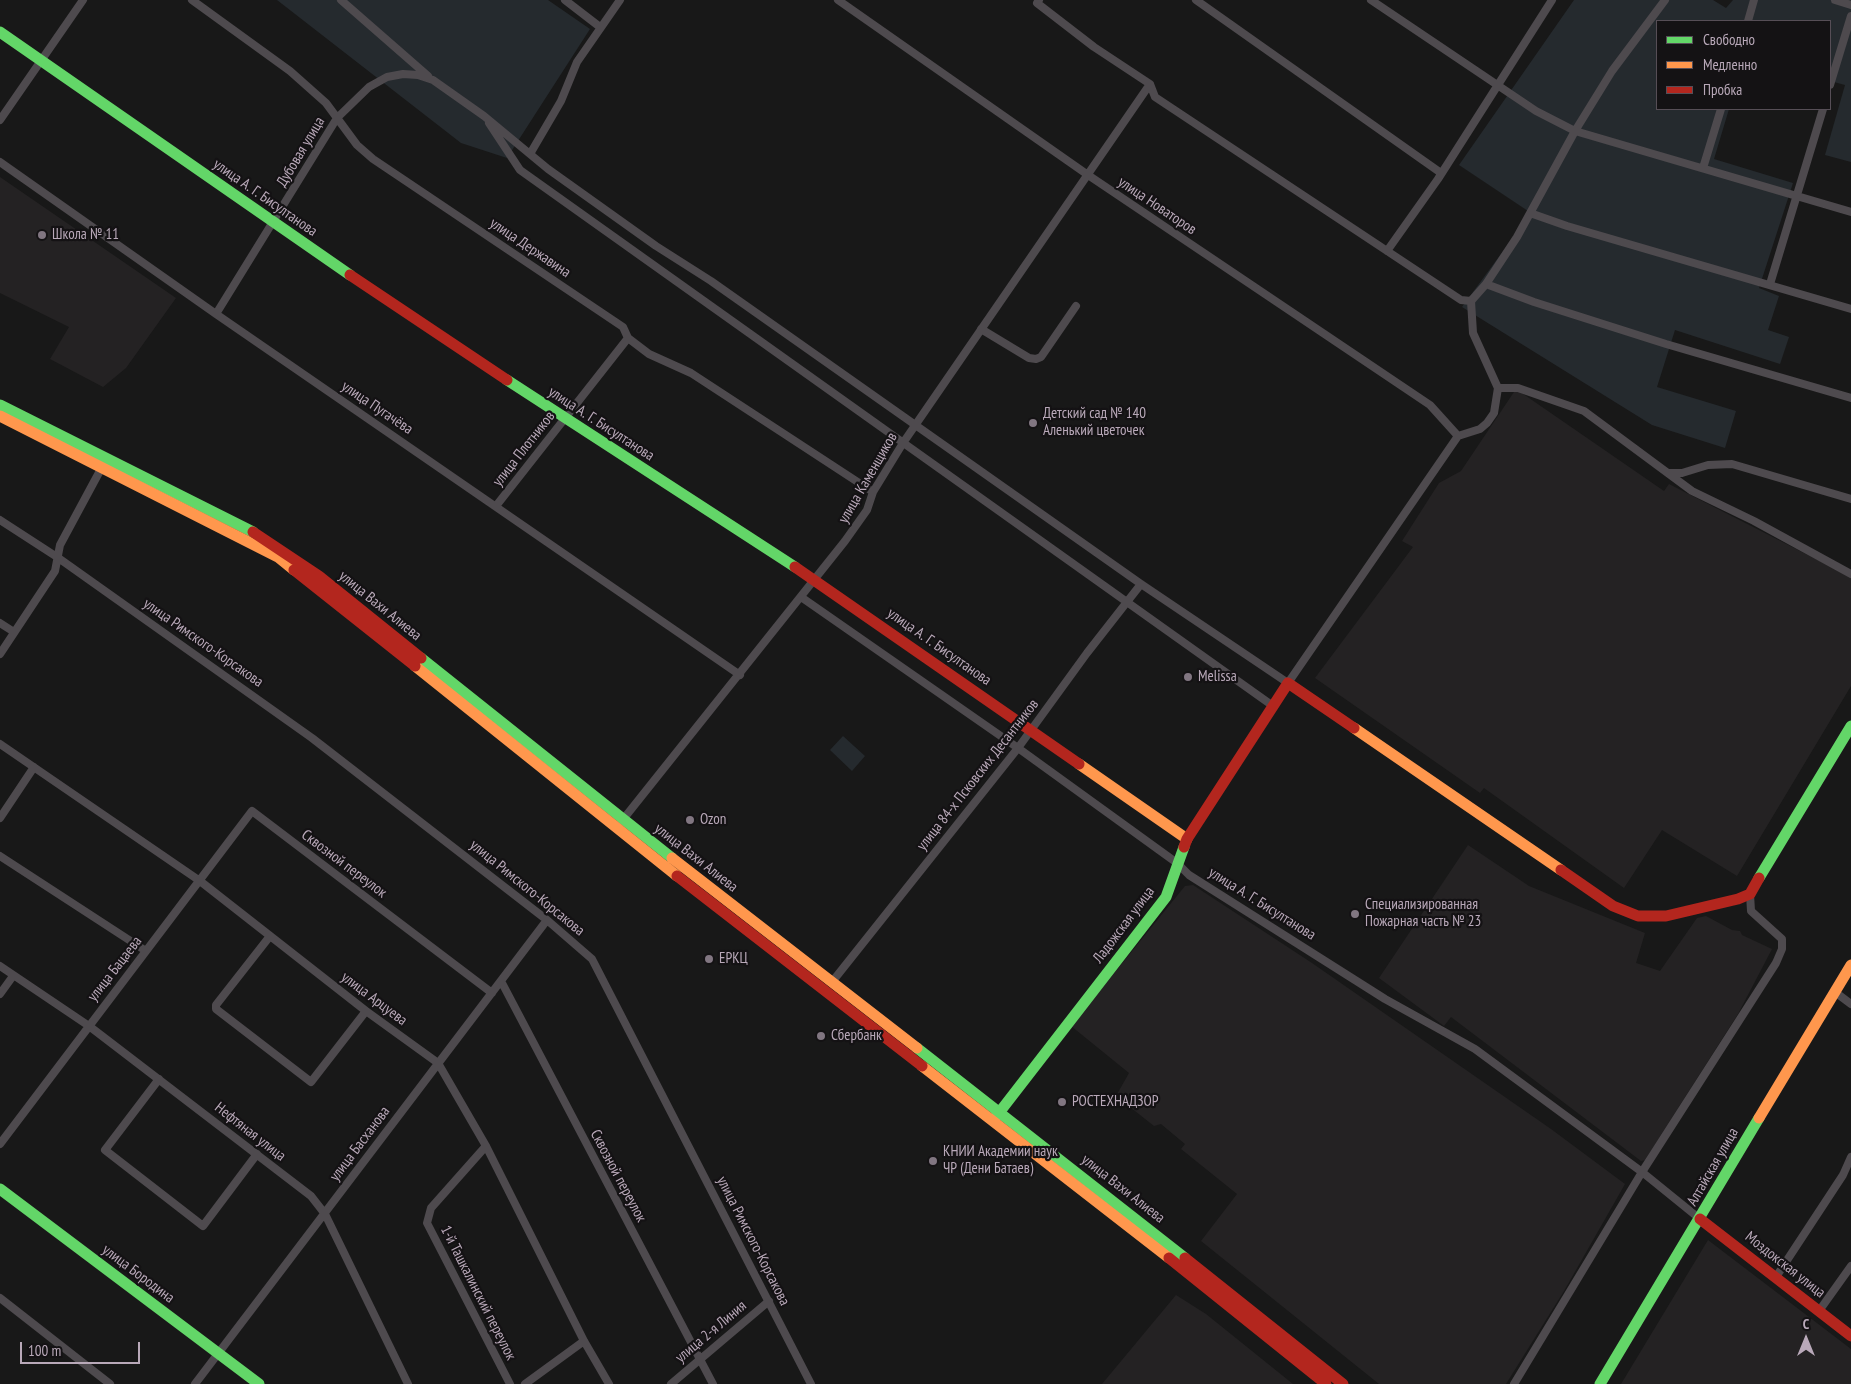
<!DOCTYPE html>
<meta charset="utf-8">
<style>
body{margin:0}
#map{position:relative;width:1851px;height:1384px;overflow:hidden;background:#181818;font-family:"PT Sans Narrow",sans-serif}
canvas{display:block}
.legend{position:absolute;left:1656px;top:20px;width:175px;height:90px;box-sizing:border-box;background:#141214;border:1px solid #564e56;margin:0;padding:6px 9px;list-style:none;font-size:15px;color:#b9a9b9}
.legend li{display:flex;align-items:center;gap:10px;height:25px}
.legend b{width:25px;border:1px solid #564e56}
.north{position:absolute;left:1781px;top:1314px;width:50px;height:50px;-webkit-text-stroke:4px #141214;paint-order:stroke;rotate:0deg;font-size:14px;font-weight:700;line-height:20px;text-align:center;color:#b9a9b9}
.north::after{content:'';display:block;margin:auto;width:18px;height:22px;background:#b9a9b9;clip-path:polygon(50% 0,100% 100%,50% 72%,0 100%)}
.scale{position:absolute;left:20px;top:1342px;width:120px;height:22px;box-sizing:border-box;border:2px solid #b9a9b9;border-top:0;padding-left:6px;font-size:15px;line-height:18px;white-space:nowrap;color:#b9a9b9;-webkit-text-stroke:4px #141214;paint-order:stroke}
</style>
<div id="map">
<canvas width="1851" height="1384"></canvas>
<ul class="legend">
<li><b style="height:6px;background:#63d668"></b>Свободно</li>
<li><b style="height:6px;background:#ff974d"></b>Медленно</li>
<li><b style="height:6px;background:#b3261e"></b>Пробка</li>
</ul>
<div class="north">С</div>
<div class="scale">100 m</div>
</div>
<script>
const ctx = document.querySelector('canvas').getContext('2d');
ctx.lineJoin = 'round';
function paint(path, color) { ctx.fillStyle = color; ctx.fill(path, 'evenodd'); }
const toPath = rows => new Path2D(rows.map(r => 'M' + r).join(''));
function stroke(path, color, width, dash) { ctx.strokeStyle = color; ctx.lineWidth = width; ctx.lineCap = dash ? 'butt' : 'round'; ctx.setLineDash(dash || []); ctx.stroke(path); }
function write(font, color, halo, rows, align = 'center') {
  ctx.font = font + ' "PT Sans Narrow",sans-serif'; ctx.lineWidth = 4.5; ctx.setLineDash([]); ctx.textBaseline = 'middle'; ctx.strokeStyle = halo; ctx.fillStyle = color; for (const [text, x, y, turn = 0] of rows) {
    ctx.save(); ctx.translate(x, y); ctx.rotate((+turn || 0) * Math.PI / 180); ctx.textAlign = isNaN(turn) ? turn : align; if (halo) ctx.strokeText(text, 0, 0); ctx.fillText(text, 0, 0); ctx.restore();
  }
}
paint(toPath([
 [0,177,176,298,126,368,103,387,50,359,69,327,0,293],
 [1516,389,1664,491,1669,484,1851,577,1851,686,1737,876,1662,830,1624,888,1484,788,1480,793,1315,678,1413,547,1402,541,1439,483,1461,471],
 [1468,845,1529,886,1645,933,1636,963,1660,971,1697,918,1706,916,1732,930,1740,931,1742,935,1772,949,1738,1014,1645,1160,1641,1161,1451,1017,1444,1026,1379,978],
 [1193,885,1312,963,1551,1129,1625,1184,1564,1291,1506,1384,1379,1384,1201,1241,1237,1194,1181,1149,1185,1144,1161,1124,1154,1126,1116,1096,1129,1073,1071,1026,1185,886],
 [1708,1240,1851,1349,1851,1384,1621,1384],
 [1176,1295,1206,1314,1293,1384,1102,1384]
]), '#242223');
paint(toPath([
 [277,0,548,0,590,29,507,158,461,143],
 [1574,0,1713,0,1726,8,1733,0,1851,0,1851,162,1825,155,1845,85,1830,81,1830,21,1657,21,1657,109,1729,109,1714,159,1793,183,1759,288,1779,296,1768,330,1789,337,1780,364,1675,330,1657,387,1736,411,1725,448,1652,425,1462,307,1531,213,1459,165],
 [843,736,865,756,852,771,830,750]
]), '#252a2e');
stroke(toPath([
 [192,0,290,71,326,103,357,145,373,159,623,327,628,338,649,354,691,373,873,492],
 [341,0,428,76],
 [565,0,600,27],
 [838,0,1088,175,1430,405,1458,436],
 [1039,0,1037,3,1094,47,1150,84,1155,97,1461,300,1471,301],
 [1196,0,1441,173],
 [1371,0,1536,111,1575,131,1851,212],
 [1835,0,1851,5],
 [1748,21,1754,0],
 [1830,85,1851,16],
 [0,120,83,0],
 [489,123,520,170,1273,706],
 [530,154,561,101,577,62,620,0],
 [0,162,216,314,740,675],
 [1703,168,1721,109],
 [1530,213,1567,226,1851,309],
 [1387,251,1438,179,1552,0],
 [1486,284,1534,302,1666,344,1851,398],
 [1770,284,1823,109],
 [216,314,337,118,369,87,387,77,403,74,418,75,433,80,484,116,548,169,656,246,711,281,1141,584,1288,683,1458,436,1480,429,1487,423,1494,413,1498,388,1473,333,1471,301,1486,284,1517,237,1575,131,1612,71,1665,0],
 [981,329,1029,358,1036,359,1041,357,1076,306],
 [1498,388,1518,388,1584,411,1692,491,1754,521,1851,574],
 [1669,473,1682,473,1708,465,1732,464,1851,499],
 [496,506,628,338],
 [0,520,57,557,312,738,547,920,592,959,811,1384],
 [801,597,1018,748,1177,863,1189,875,1385,999,1475,1049,1642,1172,1700,1219],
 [0,623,14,632],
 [0,654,55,571,60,545,102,467],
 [0,744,200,881,366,1011,438,1063,486,1146,584,1341,609,1384],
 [0,818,34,767],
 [621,822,845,541,867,510,873,492,903,443,1150,84],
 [0,856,146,951],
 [270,936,216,1005,216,1009,311,1082,366,1011],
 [0,966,89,1026,311,1196,325,1214,408,1384],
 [501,981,713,1384],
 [832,982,1018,748,1087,653,1141,584],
 [1835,992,1851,1004],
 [0,994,13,976],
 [159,1079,105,1150,203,1226,257,1154],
 [0,1144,252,811,492,993],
 [486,1146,431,1208,427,1223,510,1384],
 [1776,1277,1843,1175,1851,1157],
 [0,1298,110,1384],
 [1819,1311,1851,1266],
 [195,1384,547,920],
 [525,1384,584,1341],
 [671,1384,769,1301],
 [1514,1384,1642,1172,1776,963,1782,949,1782,939,1751,911,1750,894]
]), '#4e4a4e', 8);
stroke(toPath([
 [0,32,350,275],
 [507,380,795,567],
 [0,405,253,532],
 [421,658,672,858],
 [1759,878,1851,726],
 [917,1048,1185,1258],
 [995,1118,1166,897,1184,847],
 [0,1189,259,1384],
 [1600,1384,1759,1118]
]), '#63d668', 11);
stroke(toPath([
 [0,416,278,557,294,570],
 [415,666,677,876],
 [1354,728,1561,870],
 [1079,764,1187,839],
 [672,858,917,1048],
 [922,1066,1169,1258],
 [1759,1118,1851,965]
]), '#ff974d', 11);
stroke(toPath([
 [350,275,507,380],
 [253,532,319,576,421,658],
 [795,567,1079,764],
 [294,570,415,666],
 [1184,847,1187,839,1288,683,1354,728],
 [1561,870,1613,906,1638,916,1666,916,1738,899,1750,894,1759,878],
 [677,876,922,1066],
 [1700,1219,1851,1336],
 [1169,1258,1326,1384],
 [1185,1258,1343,1384]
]), '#b3261e', 11);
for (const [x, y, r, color] of [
 [42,235,5,"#817681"],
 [1033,423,5,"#817681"],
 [1188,677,5,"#817681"],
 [690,820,5,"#817681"],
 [1355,914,5,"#817681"],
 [709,959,5,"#817681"],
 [821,1036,5,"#817681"],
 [1062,1102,5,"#817681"],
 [933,1161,5,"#817681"]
]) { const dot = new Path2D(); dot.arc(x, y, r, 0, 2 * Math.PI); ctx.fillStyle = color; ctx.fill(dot); stroke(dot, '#141214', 2); }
write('15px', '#b9a9b9', '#141214', [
 ["Дубовая улица",301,152,-59],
 ["улица А. Г. Бисултанова",265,198,35],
 ["улица Новаторов",1157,206,34],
 ["улица Державина",530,248,34],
 ["улица Пугачёва",377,408,34],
 ["улица А. Г. Бисултанова",601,424,33],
 ["улица Плотников",524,449,-52],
 ["улица Каменщиков",868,478,-60],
 ["улица Вахи Алиева",380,606,39],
 ["улица Римского-Корсакова",203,643,35],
 ["улица А. Г. Бисултанова",939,647,35],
 ["улица 84-х Псковских Десантников",978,775,-52],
 ["улица Вахи Алиева",696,858,38],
 ["Сквозной переулок",344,864,37],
 ["улица Римского-Корсакова",527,888,39],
 ["улица А. Г. Бисултанова",1262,904,32],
 ["Ладожская улица",1124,925,-53],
 ["улица Бацаева",115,969,-52],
 ["улица Арцуева",374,999,37],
 ["Нефтяная улица",250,1132,38],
 ["улица Басханова",360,1144,-53],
 ["Алтайская улица",1713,1167,-60],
 ["Сквозной переулок",618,1176,62],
 ["улица Вахи Алиева",1123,1189,38],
 ["улица Римского-Корсакова",753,1241,63],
 ["Моздокская улица",1785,1265,38],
 ["улица Бородина",138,1274,37],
 ["1-й Ташкалинский переулок",478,1293,63],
 ["улица 2-я Линия",711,1332,-40]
]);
write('15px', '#b9a9b9', '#141214', [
 ["Школа № 11",52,235],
 ["Детский сад № 140",1043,414],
 ["Аленький цветочек",1043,431],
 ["Melissa",1198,677],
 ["Ozon",700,820],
 ["Специализированная",1365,905],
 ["Пожарная часть № 23",1365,922],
 ["ЕРКЦ",719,959],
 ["Сбербанк",831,1036],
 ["РОСТЕХНАДЗОР",1072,1102],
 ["КНИИ Академии наук",943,1152],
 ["ЧР (Дени Батаев)",943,1169]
], 'left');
</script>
